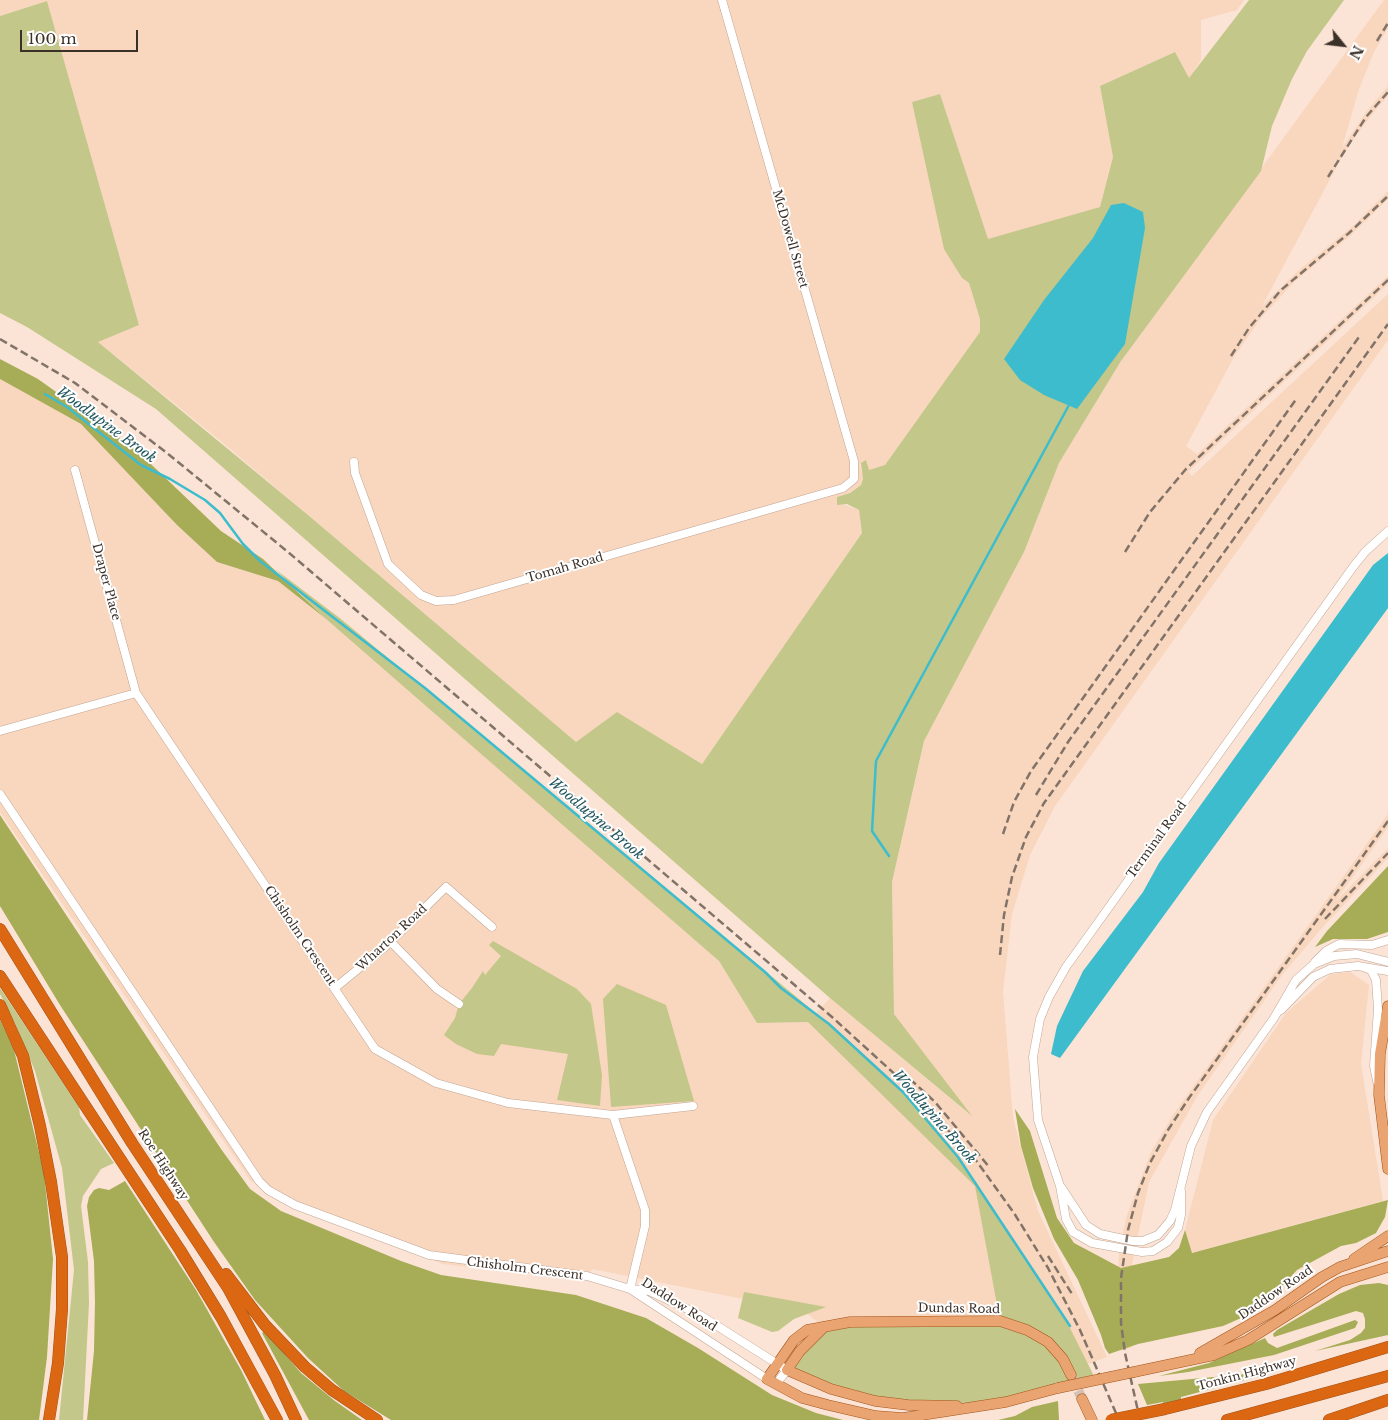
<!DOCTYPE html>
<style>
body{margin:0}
#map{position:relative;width:1388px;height:1420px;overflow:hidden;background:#fbe4d5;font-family:"Libre Baskerville",serif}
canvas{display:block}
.north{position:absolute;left:1318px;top:20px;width:50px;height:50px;-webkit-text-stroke:4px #fff;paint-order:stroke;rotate:119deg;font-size:14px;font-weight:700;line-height:20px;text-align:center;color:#3c3129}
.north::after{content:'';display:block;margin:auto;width:18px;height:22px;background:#3c3129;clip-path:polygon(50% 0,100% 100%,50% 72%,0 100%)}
.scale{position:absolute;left:20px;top:30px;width:118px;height:22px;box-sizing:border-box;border:2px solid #3c3129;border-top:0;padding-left:6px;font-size:15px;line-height:18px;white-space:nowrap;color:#3c3129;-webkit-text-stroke:4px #fff;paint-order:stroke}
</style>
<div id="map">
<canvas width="1388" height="1420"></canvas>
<div class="north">N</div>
<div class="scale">100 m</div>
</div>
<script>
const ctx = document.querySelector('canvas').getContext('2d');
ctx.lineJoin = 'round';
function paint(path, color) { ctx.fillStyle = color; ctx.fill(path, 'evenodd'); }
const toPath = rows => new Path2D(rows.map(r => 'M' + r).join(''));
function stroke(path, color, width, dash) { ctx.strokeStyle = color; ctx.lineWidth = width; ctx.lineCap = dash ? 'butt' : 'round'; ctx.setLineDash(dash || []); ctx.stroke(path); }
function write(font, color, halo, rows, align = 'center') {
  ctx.font = font + ' "Libre Baskerville",serif'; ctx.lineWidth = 4; ctx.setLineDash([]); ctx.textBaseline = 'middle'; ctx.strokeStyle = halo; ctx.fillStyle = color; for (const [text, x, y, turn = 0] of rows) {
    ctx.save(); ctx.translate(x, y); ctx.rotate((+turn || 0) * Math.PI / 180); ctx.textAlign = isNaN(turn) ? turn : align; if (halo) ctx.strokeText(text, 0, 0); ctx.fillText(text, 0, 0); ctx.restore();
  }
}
paint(toPath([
 [0,0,1244,0,1237,10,1201,20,1201,60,1189,79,1175,52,1100,86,1113,157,1100,207,987,240,940,94,912,102,962,278,969,283,980,319,981,332,885,465,869,470,860,464,863,479,861,485,849,493,837,497,842,504,859,510,862,533,702,764,617,712,576,742,222,442,97,341,139,325,47,1,0,16],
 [1384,0,1388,0,1388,28,1374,52,1359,89,1342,148,1367,111,1388,86,1388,95,1362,127,1343,155,1262,306,1299,270,1352,227,1388,191,1388,199,1350,236,1294,282,1261,318,1234,357,1186,446,1197,454,1388,276,1388,284,1188,472,1192,476,1388,294,1388,340,1055,806,1030,855,1012,914,1003,992,1013,1118,1038,1211,1107,1357,1088,1364,1063,1314,1002,1329,829,1331,804,1311,592,1269,586,1280,443,1264,290,1207,250,1180,0,812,0,379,81,424,177,525,217,562,278,581,420,690,719,961,757,1023,808,1022,830,998,969,1114,894,1014,892,882,924,741,1024,552,1059,463,1121,361],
 [1388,814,1388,827,1335,902,1388,848,1388,858,1322,928,1282,975,1198,1095,1149,1182,1128,1284,1132,1347,1121,1351,1117,1293,1119,1254,1126,1218,1151,1152,1173,1115],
 [1350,972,1369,985,1361,1064,1383,1201,1191,1253,1185,1230,1213,1120,1286,1013,1331,974]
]), '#f9d6be');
paint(toPath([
 [1249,0,1344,0,1307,51,1292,79,1272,126,1261,171,1121,361,1059,463,1024,552,924,741,892,882,894,1014,972,1116,830,998,156,409,27,327,0,313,0,16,47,1,139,325,98,342,308,515,576,742,617,712,702,764,862,533,859,510,847,504,837,505,837,497,850,493,861,485,863,479,861,463,866,460,869,470,885,465,980,332,980,319,969,283,962,278,944,249,912,102,940,94,988,239,1100,207,1113,157,1100,86,1175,52,1189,78],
 [275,569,341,619,829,1024,903,1092,933,1125,978,1185,989,1205,1063,1314,1096,1380,973,1408,875,1401,787,1370,824,1327,1000,1321,975,1186,808,1022,757,1023,719,961,325,618],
 [493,941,577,989,591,1004,602,1075,600,1106,557,1100,568,1054,501,1044,494,1056,477,1054,456,1044,444,1035,455,1018,459,1004,472,988,483,971,485,975,501,956,489,945],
 [617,984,666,1005,694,1101,611,1107,603,999],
 [0,988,79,1107,80,1115,114,1163,101,1169,83,1196,81,1206,88,1262,89,1303,83,1420,59,1420,74,1270,62,1168,35,1071,15,1023,0,994],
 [744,1292,826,1307,794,1319,778,1331,772,1332,738,1318]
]), '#c3c789');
paint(toPath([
 [0,359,38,379,133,447,221,531,263,559,325,618,278,581,217,562,177,525,81,424,0,379],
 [0,815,221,1149,250,1189,281,1211,401,1261,441,1275,576,1295,646,1318,698,1348,772,1395,816,1413,843,1420,391,1420,344,1391,308,1358,255,1300,214,1242,60,1005,0,906],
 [1388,866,1388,932,1367,939,1333,939,1315,947,1327,931],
 [0,1020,14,1050,44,1173,53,1259,47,1357,39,1420,0,1420],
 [1015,1109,1030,1131,1057,1218,1074,1243,1121,1268,1169,1257,1179,1248,1185,1230,1192,1253,1388,1200,1385,1217,1376,1233,1356,1243,1341,1246,1297,1270,1274,1295,1248,1315,1223,1326,1138,1344,1109,1354,1105,1348,1101,1335,1078,1280,1054,1239,1033,1188,1021,1146],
 [125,1181,196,1290,241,1370,265,1420,87,1420,94,1351,95,1302,94,1261,87,1206,89,1197,94,1190,99,1188,109,1190],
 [1379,1283,1388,1285,1388,1335,1315,1351,1350,1340,1361,1333,1365,1328,1365,1319,1363,1313,1356,1311,1274,1337,1273,1334,1277,1330,1339,1294,1360,1285],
 [1355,1320,1358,1322,1355,1328,1274,1355,1188,1372,1159,1376,1209,1363,1265,1338,1268,1343,1277,1348],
 [265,1331,301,1373,335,1401,362,1420,309,1420,262,1333],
 [1279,1371,1181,1397,1181,1401,1164,1407,1163,1402,1147,1405,1138,1384],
 [1058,1401,1059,1420,998,1420,1015,1416,1032,1407]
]), '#a7ac56');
paint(toPath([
 [1124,203,1143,212,1145,228,1125,344,1077,409,1044,395,1020,380,1004,359,1044,300,1093,238,1111,205],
 [1388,553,1388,608,1060,1058,1051,1054,1057,1026,1083,971,1143,892,1159,863,1373,565]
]), '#3dbccd');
stroke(toPath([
 [45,394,67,407,141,465,170,479,205,500,220,513,243,544,260,561,425,688,765,972,781,988,829,1024,903,1092,958,1157,1070,1326],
 [889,856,872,831,876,761,1069,405]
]), '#3dbccd', 2.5);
stroke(toPath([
 [1072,1377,1082,1399]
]), '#d5c0b3', 10, [10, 5]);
const minor = toPath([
 [354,462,355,473,388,564,421,595,436,601,454,600,843,488,854,479,854,461,722,0],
 [75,470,136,693],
 [0,731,136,693,375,1049,436,1083,508,1103,613,1115,645,1210,645,1226,630,1289],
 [0,794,259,1181,268,1190,295,1205,429,1255,587,1276,630,1289,649,1291,700,1315,787,1370,776,1384],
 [391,942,437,989,459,1004],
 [1315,962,1326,951,1339,944,1372,945,1388,940],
 [1364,967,1371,970,1376,980,1378,1009,1374,1066,1377,1081],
 [335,988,386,946,446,887,492,927],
 [1281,1010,1313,977,1330,969,1358,966,1388,971],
 [613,1115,693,1106],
 [1061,1187,1086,1225,1100,1234,1133,1241,1143,1241,1158,1235,1170,1221,1175,1210,1191,1146,1207,1112,1274,1018,1296,980,1314,964,1334,956,1357,954,1388,962],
 [1181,1191,1181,1215,1178,1228,1167,1242,1153,1251,1142,1252,1092,1243,1073,1232,1066,1219,1060,1186,1038,1120,1033,1057,1040,1019,1049,997,1066,967,1353,567,1365,552,1388,531],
 [630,1289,767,1379]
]);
const major = toPath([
 [1388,1006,1380,1054,1379,1095,1388,1169],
 [1354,1259,1388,1236],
 [824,1327,800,1351,787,1370,831,1389,875,1401,908,1405,957,1406],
 [1200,1353,1275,1310,1322,1277,1340,1267,1388,1251],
 [1134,1372,1214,1355,1248,1340,1340,1282,1388,1267],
 [1058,1388,1006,1402,903,1418,876,1416,828,1405,802,1398,767,1379,794,1340,807,1330,850,1322,1000,1321,1027,1330,1048,1342,1063,1359,1071,1375],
 [1082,1399,1092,1420]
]);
const highway = toPath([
 [0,929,132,1143,228,1288,275,1375,296,1420],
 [0,976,180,1250,221,1317,277,1420],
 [0,1005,23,1056,40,1126,51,1182,62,1257,62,1309,58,1363,49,1420],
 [226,1274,265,1325,305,1367,332,1390,377,1420],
 [1165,1409,1266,1384,1388,1347],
 [1227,1420,1388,1376],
 [1329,1420,1388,1400]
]);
stroke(minor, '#c1a694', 9);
stroke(major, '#a3541b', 11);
stroke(highway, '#a3541b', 12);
stroke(minor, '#fff', 8);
stroke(major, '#e9a471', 10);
stroke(highway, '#db6713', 11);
stroke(toPath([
 [1377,41,1388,23],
 [1328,177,1366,117,1388,92],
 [0,339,75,383,167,453,288,552,832,1017,899,1078,975,1159,1014,1213,1048,1268,1080,1330,1119,1420],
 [1231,356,1249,328,1281,290,1349,233,1388,196],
 [1125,552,1150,512,1186,469,1388,280],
 [1036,795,1068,742,1359,337],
 [1003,834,1014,802,1031,771,1297,398],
 [1325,919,1388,853],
 [1000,955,1004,915,1012,877,1026,837,1044,803,1388,324],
 [910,1079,935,1102,990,1168],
 [1048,1256,1072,1294],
 [1140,1420,1125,1353,1121,1323,1121,1278,1128,1230,1138,1193,1150,1163,1168,1130,1189,1098,1388,821]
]), '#827368', 2.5, [8, 4]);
const majorBridge = toPath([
 [1058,1388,1134,1372]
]);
const highwayBridge = toPath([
 [1111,1420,1165,1409]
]);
stroke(majorBridge, '#a3541b', 11, []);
stroke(highwayBridge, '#a3541b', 12, []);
stroke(majorBridge, '#e9a471', 10);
stroke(highwayBridge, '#db6713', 11);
write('12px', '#3c3129', '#fff', [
 ["McDowell Street",790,239,74],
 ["Tomah Road",565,568,-16],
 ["Draper Place",106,582,75],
 ["Terminal Road",1157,840,-54],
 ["Chisholm Crescent",300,936,56],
 ["Wharton Road",392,938,-43],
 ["Roe Highway",163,1165,57],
 ["Chisholm Crescent",525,1269,7],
 ["Daddow Road",1276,1293,-34],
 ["Daddow Road",679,1305,33],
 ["Dundas Road",959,1309,1],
 ["Tonkin Highway",1247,1374,-15]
]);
write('italic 14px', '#22575e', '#fff', [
 ["Woodlupine Brook",106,425,36],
 ["Woodlupine Brook",596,819,40],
 ["Woodlupine Brook",934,1117,49]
]);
</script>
